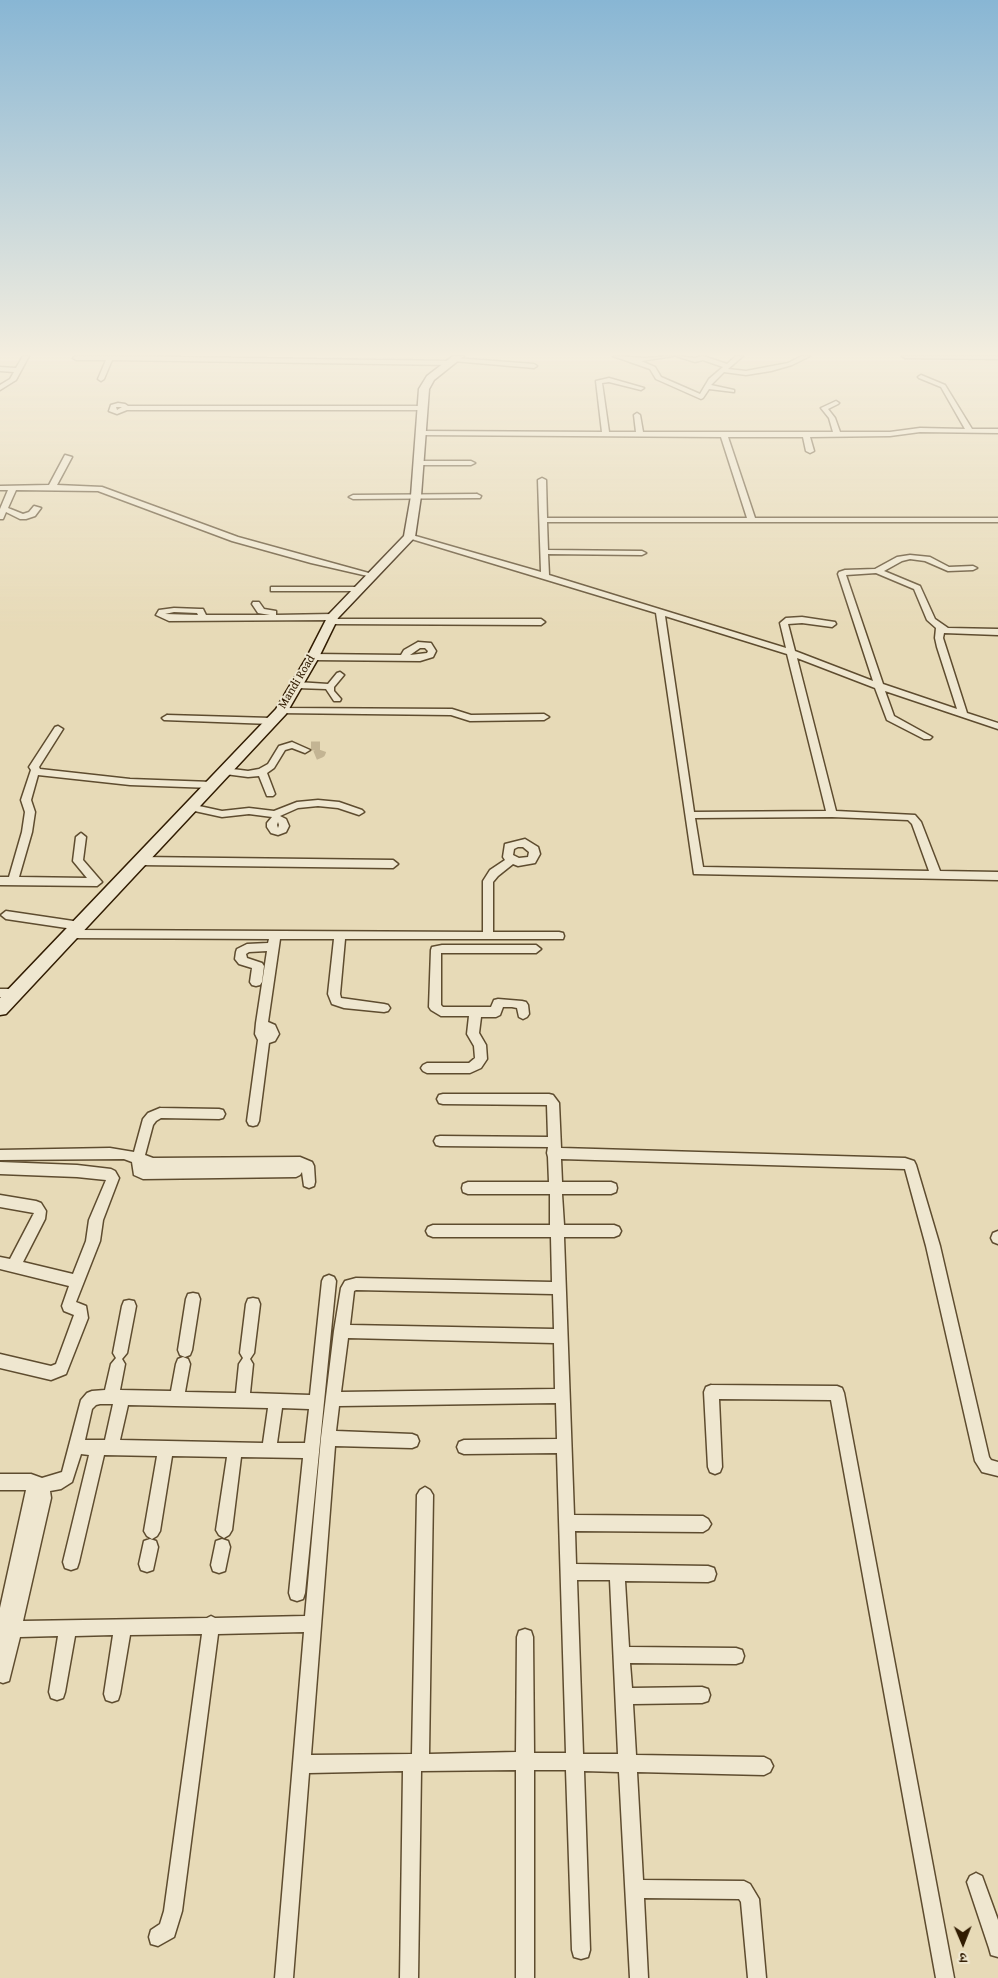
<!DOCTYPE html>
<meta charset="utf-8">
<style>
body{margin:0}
#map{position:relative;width:998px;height:1978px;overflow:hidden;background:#e7dab7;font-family:"Gentium Book Plus","Noto Serif Devanagari",serif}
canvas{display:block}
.north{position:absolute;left:938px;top:1918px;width:50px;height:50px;-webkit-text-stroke:4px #efe7d0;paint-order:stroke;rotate:179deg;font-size:14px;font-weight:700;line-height:20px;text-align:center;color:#311c02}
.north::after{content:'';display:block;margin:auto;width:18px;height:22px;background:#311c02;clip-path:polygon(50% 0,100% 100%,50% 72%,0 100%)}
</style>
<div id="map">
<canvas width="998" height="1978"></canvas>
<div class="north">उ</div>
</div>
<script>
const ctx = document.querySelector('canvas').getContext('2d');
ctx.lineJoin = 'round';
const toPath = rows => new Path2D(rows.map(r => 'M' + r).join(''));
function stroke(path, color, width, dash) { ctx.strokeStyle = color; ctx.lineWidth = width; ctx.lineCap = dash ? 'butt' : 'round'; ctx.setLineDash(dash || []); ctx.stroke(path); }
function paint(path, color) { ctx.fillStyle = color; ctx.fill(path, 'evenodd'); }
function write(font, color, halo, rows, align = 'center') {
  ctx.font = font + ' "Gentium Book Plus",serif'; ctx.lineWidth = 4; ctx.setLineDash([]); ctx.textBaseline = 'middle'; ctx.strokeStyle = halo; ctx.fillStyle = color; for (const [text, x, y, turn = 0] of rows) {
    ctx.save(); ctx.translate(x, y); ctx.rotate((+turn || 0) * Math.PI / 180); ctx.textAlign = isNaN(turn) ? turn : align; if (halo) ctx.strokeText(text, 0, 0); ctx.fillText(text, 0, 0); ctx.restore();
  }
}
stroke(toPath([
 [311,746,320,746,322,750,321,753,314,756]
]), '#c3b493', 9, [9, 5]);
const street = toPath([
 [23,356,29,356,16,380,0,390,0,385,10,379,14,372,0,371,0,367,16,368,23,356],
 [110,356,450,361,453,363,450,365,112,360,104,379,101,381,98,379,106,360,76,360,73,358,76,356,110,356],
 [613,356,645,358,673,356,641,361,655,367,661,377,700,394,709,379,723,367,703,360,695,362,676,356,695,358,703,356,727,364,736,356,743,356,728,369,746,371,788,363,802,356,810,356,792,365,771,371,746,375,724,372,711,385,734,390,734,392,709,389,703,398,701,399,656,379,650,369,613,356],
 [902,356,998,356,998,359,905,358,902,356],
 [455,358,534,364,537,366,534,368,453,361,452,360,455,358],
 [921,375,945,385,972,429,998,429,998,433,920,432,890,436,810,437,814,451,810,453,806,451,803,437,728,437,755,518,998,518,998,522,547,522,548,550,642,551,646,553,642,555,548,554,549,575,786,648,780,623,786,618,802,617,835,622,836,624,832,627,802,623,788,624,795,651,873,681,838,574,839,572,845,570,875,569,897,557,910,555,930,557,949,567,973,566,977,568,973,570,948,571,925,561,910,559,902,561,884,571,920,586,935,619,948,628,998,629,998,635,944,633,943,638,967,713,998,723,998,729,885,691,894,716,932,737,930,739,924,739,887,720,875,688,797,658,836,811,915,815,921,822,940,871,998,872,998,880,694,874,656,613,405,537,412,535,541,572,538,480,542,478,546,480,547,518,747,518,721,437,421,435,418,433,421,431,602,432,596,381,609,378,644,388,641,390,609,382,602,383,609,432,636,432,634,415,637,413,640,415,643,432,833,432,829,418,821,408,836,401,839,403,838,404,828,409,835,418,840,432,890,432,920,428,965,429,941,387,919,378,918,377,921,375],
 [876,573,914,589,927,620,936,628,935,638,937,647,957,709,883,684,846,575,876,573],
 [665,616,787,654,826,811,694,812,665,616],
 [832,817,908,820,912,824,929,871,703,867,695,818,832,817],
 [118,403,125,404,128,406,422,406,425,408,422,410,127,410,117,414,109,411,111,405,118,403],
 [116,407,122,407,117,410,116,407],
 [65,455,72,457,57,485,102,487,238,537,376,575,372,577,311,563,232,541,98,491,16,490,8,508,23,514,29,512,34,506,41,508,35,516,26,519,20,519,6,512,3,519,0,519,0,509,8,490,0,490,0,486,49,485,65,455],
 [415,461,471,461,475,463,471,465,418,465,414,463,415,461],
 [477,494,481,496,480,498,353,499,349,497,353,495,477,494],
 [271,587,358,587,362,589,358,591,271,591,271,587],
 [253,602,259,602,264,609,276,611,276,615,333,614,336,615,336,619,541,619,545,622,541,625,331,624,328,623,328,620,169,621,156,615,159,610,174,608,200,609,203,609,206,615,270,615,258,613,252,604,253,602],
 [174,612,197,613,198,615,165,614,174,612],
 [418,642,431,643,436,651,433,657,420,661,313,660,309,657,313,654,401,655,404,650,418,642],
 [420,648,425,648,428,651,427,653,410,655,420,648],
 [340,672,344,675,334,687,334,691,341,699,340,701,334,701,326,689,297,688,293,685,297,682,328,684,337,673,340,672],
 [281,708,452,709,471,715,544,714,549,717,544,720,470,721,451,715,278,713,278,709,281,708],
 [167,715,271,718,276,721,271,724,164,720,162,718,167,715],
 [58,726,63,729,39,767,40,769,130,779,212,782,217,785,212,788,130,785,38,775,31,800,35,812,32,832,19,877,87,878,73,861,76,837,81,833,86,837,83,860,102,882,97,886,0,885,0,877,9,877,22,832,25,812,21,800,31,770,29,767,55,727,58,726],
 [292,742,310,750,305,753,292,748,285,750,274,768,267,773,275,794,273,796,267,796,259,776,248,777,225,774,220,771,225,768,248,771,259,769,268,764,279,746,292,742],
 [318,800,339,802,362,810,364,812,359,815,338,808,318,806,298,808,280,816,286,819,289,826,286,832,278,835,271,833,267,827,267,823,272,817,249,814,222,817,190,810,185,807,190,804,222,811,249,808,274,811,297,802,318,800],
 [278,822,279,825,278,828,277,825,278,822],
 [525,839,538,847,540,854,535,863,518,866,513,864,498,876,493,882,493,932,559,932,563,933,564,936,563,939,345,939,340,994,341,998,384,1004,388,1005,390,1008,388,1011,384,1012,344,1008,332,1004,328,994,334,939,280,939,268,1022,275,1025,279,1034,275,1041,269,1043,259,1121,257,1125,253,1126,249,1125,247,1121,258,1040,255,1034,256,1023,267,951,249,952,246,954,247,958,262,963,264,966,262,982,260,985,256,986,252,985,250,982,252,968,239,964,235,959,236,952,237,949,247,944,268,943,269,939,71,938,67,937,66,934,67,931,80,930,6,919,1,915,6,911,80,922,85,926,80,930,483,932,483,881,490,870,505,860,503,857,505,844,525,839],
 [518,847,523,847,529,852,528,857,519,858,513,855,514,849,518,847],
 [140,857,393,860,398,864,393,868,140,865,135,861,140,857],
 [442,945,536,945,541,949,536,953,441,953,441,1005,443,1007,491,1007,494,1000,498,999,522,1001,526,1002,528,1005,529,1014,527,1017,523,1019,519,1017,517,1008,512,1007,503,1007,500,1015,496,1017,481,1017,479,1033,486,1045,487,1059,481,1068,470,1073,427,1073,423,1071,421,1068,423,1065,427,1063,469,1063,475,1058,474,1046,467,1034,469,1016,441,1016,431,1010,429,1007,431,950,432,947,442,945],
 [0,989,14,989,18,990,20,993,18,996,14,997,0,997,0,989],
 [443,1094,549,1094,553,1095,559,1103,561,1148,905,1158,914,1161,916,1165,940,1246,989,1457,991,1460,998,1462,998,1476,982,1472,975,1461,926,1246,905,1169,561,1159,562,1182,611,1182,616,1184,617,1188,616,1192,611,1194,562,1194,564,1225,614,1225,619,1227,621,1231,619,1235,614,1237,564,1237,574,1515,703,1516,708,1519,711,1524,708,1529,703,1532,575,1531,576,1564,708,1566,714,1568,716,1574,714,1580,708,1582,625,1581,629,1647,736,1648,742,1650,744,1656,742,1662,736,1664,630,1663,632,1688,702,1687,708,1689,710,1695,708,1701,702,1703,633,1704,636,1755,764,1757,770,1760,773,1766,770,1772,764,1775,637,1772,643,1880,744,1881,750,1884,759,1899,766,1978,748,1978,741,1902,739,1899,644,1898,648,1978,630,1978,619,1772,584,1771,590,1950,588,1957,581,1959,574,1957,572,1950,566,1770,534,1770,534,1978,516,1978,516,1770,421,1771,418,1978,400,1978,403,1771,309,1773,293,1978,275,1978,304,1632,218,1634,182,1911,174,1937,158,1946,151,1944,149,1937,151,1930,160,1924,164,1911,202,1634,130,1635,120,1694,118,1700,112,1702,106,1700,104,1694,113,1635,75,1636,65,1692,63,1698,57,1700,51,1698,49,1692,58,1636,20,1637,9,1681,3,1683,0,1682,0,1608,26,1490,0,1490,0,1474,31,1474,42,1478,62,1472,81,1400,87,1393,92,1391,105,1390,111,1364,116,1358,113,1353,122,1306,124,1301,129,1300,134,1301,136,1306,127,1353,122,1359,125,1364,120,1390,171,1391,176,1364,178,1359,183,1357,188,1359,190,1364,185,1392,236,1393,239,1364,243,1358,240,1353,246,1304,248,1299,253,1298,258,1299,260,1304,254,1353,250,1359,253,1364,250,1393,310,1395,322,1281,324,1277,329,1275,334,1277,336,1281,305,1593,303,1599,297,1601,291,1599,289,1593,303,1458,241,1457,232,1530,229,1535,224,1538,219,1535,216,1530,227,1457,172,1456,160,1531,157,1536,152,1539,147,1536,144,1531,157,1456,104,1455,79,1562,77,1568,71,1570,65,1568,63,1562,89,1455,81,1454,72,1482,61,1489,50,1491,51,1498,23,1621,207,1618,211,1616,215,1618,305,1616,321,1438,334,1331,341,1288,345,1281,356,1278,552,1282,551,1237,433,1237,428,1235,426,1231,428,1227,433,1225,550,1225,550,1194,468,1194,463,1192,462,1188,463,1184,468,1182,549,1182,548,1157,547,1153,548,1147,440,1146,436,1145,434,1141,436,1137,440,1136,548,1137,547,1105,443,1104,439,1103,437,1099,439,1095,443,1094],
 [356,1290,553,1294,554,1329,350,1325,354,1291,356,1290],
 [348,1338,554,1343,555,1389,341,1392,348,1338],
 [556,1403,557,1439,464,1440,459,1442,457,1447,459,1452,464,1454,557,1453,566,1753,534,1753,533,1637,531,1631,525,1629,519,1631,517,1637,516,1752,429,1754,433,1495,430,1490,425,1487,420,1490,417,1495,412,1754,311,1755,335,1446,412,1448,417,1446,419,1441,417,1436,412,1434,336,1431,339,1406,556,1403],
 [100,1404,113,1404,105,1440,85,1440,92,1409,96,1405,100,1404],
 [128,1405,268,1408,263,1443,120,1440,128,1405],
 [282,1408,309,1409,305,1443,277,1443,282,1408],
 [577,1580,610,1580,618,1754,583,1754,577,1580],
 [160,1108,219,1109,223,1110,225,1114,223,1118,219,1119,161,1118,156,1121,153,1125,145,1155,153,1158,300,1157,312,1162,314,1166,315,1182,314,1186,309,1188,304,1186,302,1172,300,1175,296,1177,143,1179,134,1175,132,1162,124,1159,0,1160,0,1150,110,1148,134,1152,143,1119,148,1113,160,1108],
 [0,1162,77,1165,111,1169,115,1171,119,1178,103,1220,100,1241,76,1302,86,1306,88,1318,66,1374,51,1380,0,1368,0,1354,51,1366,56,1364,74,1315,64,1311,62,1306,69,1286,0,1269,0,1257,10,1259,34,1213,0,1207,0,1195,36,1201,41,1203,46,1211,45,1219,23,1262,73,1274,86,1241,89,1220,106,1180,77,1177,0,1174,0,1162],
 [998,1231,998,1244,993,1242,991,1238,993,1233,998,1231],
 [193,1293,198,1294,200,1299,192,1350,190,1355,185,1357,180,1355,178,1350,186,1299,188,1294,193,1293],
 [711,1385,837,1386,842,1388,844,1393,954,1978,936,1978,831,1400,719,1399,722,1467,720,1472,715,1474,710,1472,708,1467,704,1392,706,1387,711,1385],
 [150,1539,156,1541,158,1547,153,1570,147,1572,141,1570,139,1564,144,1541,150,1539],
 [222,1539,228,1541,230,1547,225,1571,219,1573,213,1571,211,1565,216,1541,222,1539],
 [976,1873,982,1876,998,1920,998,1957,991,1955,989,1948,967,1882,970,1876,976,1873]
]);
const secondary = toPath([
 [453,356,464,356,434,380,429,389,421,496,415,537,338,618,319,657,286,714,6,1014,0,1015,0,998,276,709,307,657,329,614,404,536,411,496,419,389,427,376,453,356]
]);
stroke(street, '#5e4c2f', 3);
stroke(secondary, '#311c02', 3);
paint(street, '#efe7d0');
paint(secondary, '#efe7d0');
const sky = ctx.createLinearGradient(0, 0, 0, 633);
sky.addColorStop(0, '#88b6d4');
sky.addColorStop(0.56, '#f4eedf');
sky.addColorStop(1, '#f4eedf00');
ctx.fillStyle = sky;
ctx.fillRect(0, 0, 998, 633);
write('12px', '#311c02', '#efe7d0', [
 ["Mandi Road",297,682,-59]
]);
</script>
